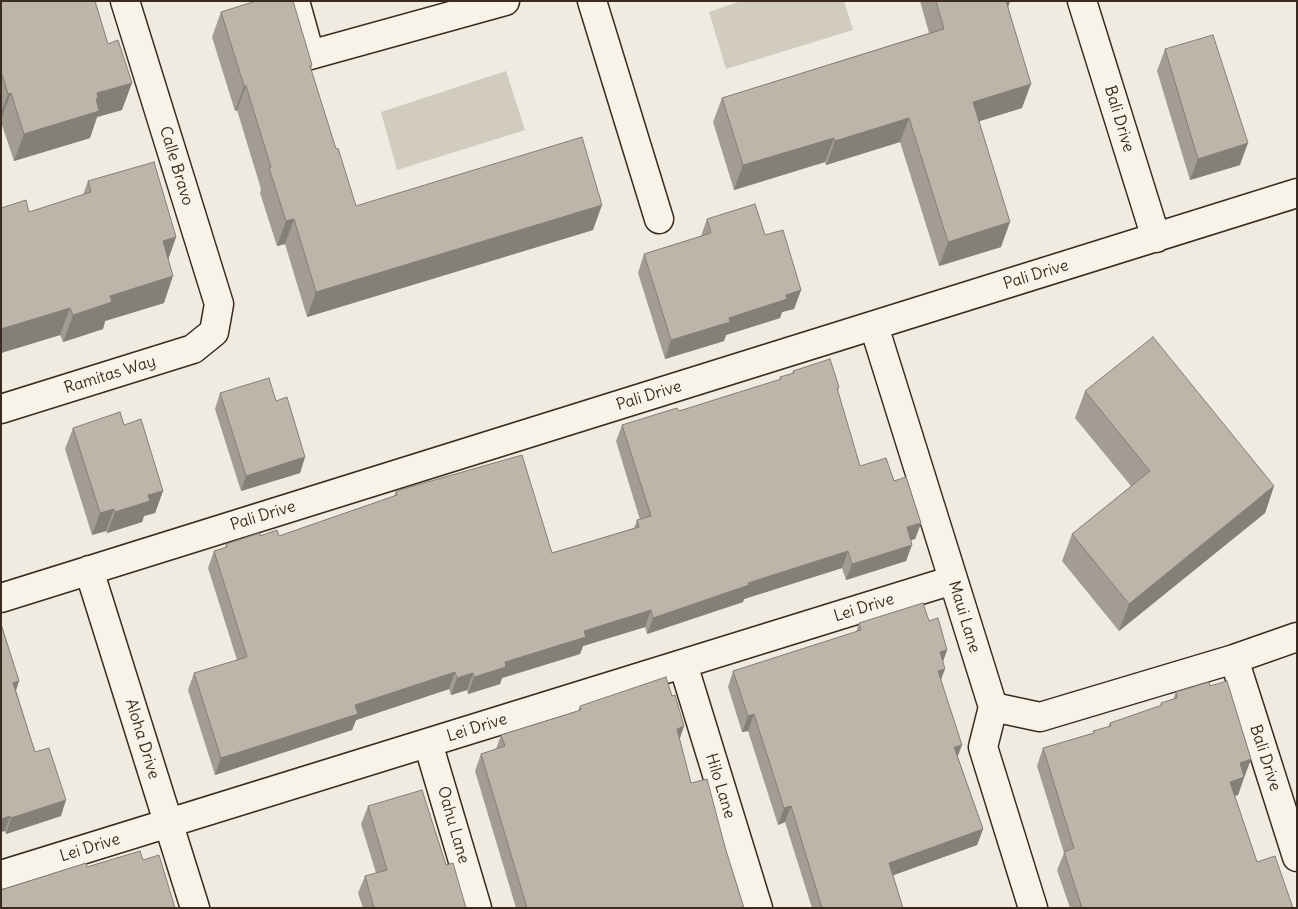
<!DOCTYPE html>
<style>
body{margin:0}
#map{position:relative;width:1298px;height:909px;overflow:hidden;background:#efebe0;font-family:Delius,sans-serif}
canvas{display:block}
.frame{position:absolute;inset:0;border:2px solid #3b2a1e;pointer-events:none}
</style>
<div id="map">
<canvas width="1298" height="909"></canvas>
<div class="frame"></div>
</div>
<script>
const ctx = document.querySelector('canvas').getContext('2d');
ctx.lineJoin = 'round';
function paint(path, color) { ctx.fillStyle = color; ctx.fill(path, 'evenodd'); }
const toPath = rows => new Path2D(rows.map(r => 'M' + r).join(''));
function stroke(path, color, width, dash) { ctx.strokeStyle = color; ctx.lineWidth = width; ctx.lineCap = dash ? 'butt' : 'round'; ctx.setLineDash(dash || []); ctx.stroke(path); }
function write(font, color, halo, rows, align = 'center') {
  ctx.font = font + ' Delius,sans-serif'; ctx.lineWidth = 4; ctx.setLineDash([]); ctx.textBaseline = 'middle'; ctx.strokeStyle = halo; ctx.fillStyle = color; for (const [text, x, y, turn = 0] of rows) {
    ctx.save(); ctx.translate(x, y); ctx.rotate((+turn || 0) * Math.PI / 180); ctx.textAlign = isNaN(turn) ? turn : align; if (halo) ctx.strokeText(text, 0, 0); ctx.fillText(text, 0, 0); ctx.restore();
  }
}
paint(toPath([
 [741,1,844,1,853,30,726,69,709,12],
 [506,71,525,130,397,170,381,112]
]), '#d1cbc0');
const minor = toPath([
 [295,1,310,55,505,1],
 [592,1,659,219],
 [1082,1,1156,238],
 [874,326,993,707,983,747,1033,908],
 [1,409,193,349,214,332,219,304,125,1],
 [89,570,195,908],
 [1,598,1297,193],
 [1234,659,1297,857],
 [683,664,758,908],
 [993,707,1040,717,1234,659,1297,637],
 [428,743,477,908],
 [1,875,953,580]
]);
stroke(minor, '#3b2a1e', 31);
stroke(minor, '#f7f3e8', 28);
paint(toPath([
 [1,1,122,110,97,117,90,138,14,161,1,122],
 [920,1,1010,1,1008,8,1022,108,979,121,1001,247,939,266,900,142,826,165,825,162,734,190,713,122,722,98,929,33],
 [221,12,312,65,311,70,336,149,356,206,593,230,307,317,285,244,277,246,260,193,261,189,237,110,235,111,212,37],
 [1165,49,1240,165,1190,180,1157,71],
 [88,181,176,237,168,259,164,303,105,321,103,329,63,342,60,335,1,353,1,208,29,212,83,195],
 [707,219,765,235,801,290,794,309,782,312,780,318,726,335,724,341,665,359,638,273,644,254,701,236],
 [793,371,839,387,838,392,860,466,894,481,921,523,915,539,911,540,906,561,846,580,842,568,744,599,743,602,647,634,645,627,583,646,580,654,502,678,500,684,468,694,467,690,451,695,449,689,356,720,352,730,215,775,188,690,194,673,237,660,208,568,214,551,225,548,226,544,260,536,279,536,394,496,396,491,552,553,634,528,637,520,640,520,616,441,622,425,679,411,779,380,780,377,792,374],
 [1085,391,1274,486,1265,513,1119,631,1062,561,1072,534,1131,486,1075,418],
 [220,393,276,401,305,457,300,473,241,491,215,409],
 [124,425,163,491,155,513,144,516,142,522,107,533,106,531,92,535,65,449,73,428],
 [929,621,947,650,943,662,941,680,958,757,983,829,977,845,893,875,903,908,812,908,785,822,778,825,748,731,742,732,728,687,733,671,856,632,859,623],
 [1,624,19,681,16,690,35,752,61,816,6,834,5,831,1,832],
 [1210,686,1251,759,1238,795,1235,796,1257,862,1293,908,1070,908,1057,870,1064,853,1037,766,1043,748,1093,733,1093,731,1108,727,1110,723,1160,706,1161,703,1173,699,1176,692],
 [580,706,679,739,691,783,725,847,744,908,516,908,475,771,481,754,496,749,501,735,578,711],
 [368,806,446,865,466,908,363,908,358,893,365,876,376,873,361,824]
]), '#a39c92');
paint(toPath([
 [1005,1,1010,1,1002,23],
 [132,83,122,110,97,117,90,138,14,161,24,134,97,93],
 [1031,84,1022,108,964,126,973,102],
 [244,86,246,86,237,110,235,111],
 [11,93,1,119,1,113,8,94],
 [909,118,900,142,826,165,835,141],
 [834,138,825,162,734,190,743,165],
 [1248,143,1240,165,1190,180,1198,159],
 [602,205,593,230,307,317,316,292],
 [294,219,285,244,277,246,286,221],
 [1010,222,1001,247,939,266,948,242],
 [176,237,167,263,163,241],
 [173,276,164,303,105,321,103,329,63,342,73,315,110,296],
 [801,290,794,309,782,312,780,318,726,335,724,341,665,359,671,340,786,295],
 [70,308,60,335,1,353,1,329],
 [305,457,300,473,241,491,246,476],
 [1274,486,1265,513,1119,631,1129,604],
 [163,491,155,513,144,516,142,522,107,533,115,512,148,495],
 [114,509,106,531,92,535,100,513],
 [921,523,915,539,901,543,907,527],
 [912,545,906,561,846,580,852,564],
 [848,551,842,568,744,599,743,602,647,634,653,618,748,583],
 [651,610,645,627,583,646,580,654,502,678,500,684,468,694,474,677,505,662,584,631],
 [947,650,941,666,940,652],
 [945,669,939,685,938,671],
 [455,672,449,689,356,720,352,730,215,775,221,758,355,705],
 [473,673,467,690,451,695,457,678],
 [19,681,14,696,13,683],
 [754,714,748,731,742,732,748,716],
 [684,726,678,744,677,729],
 [962,745,956,761,954,747],
 [1251,759,1244,777,1240,763],
 [1244,777,1238,795,1224,799,1230,782],
 [66,800,61,816,6,834,11,818],
 [791,806,785,822,778,825,784,808],
 [10,816,5,831,1,832,1,819],
 [983,829,977,845,883,879,889,863]
]), '#847f77');
const building = toPath([
 [1,1,95,1,108,44,118,40,132,83,97,93,98,98,96,99,99,111,24,134,11,93,8,94,1,71,1,1],
 [256,1,293,1,312,65,310,66,336,149,338,148,356,206,582,137,602,205,316,292,294,219,286,221,269,168,271,167,246,86,244,86,221,12,256,1],
 [936,1,1006,1,1031,84,973,102,1010,222,948,242,909,118,835,141,834,138,743,165,722,98,944,29,936,1],
 [1213,35,1248,143,1198,159,1165,49,1213,35],
 [154,162,176,237,163,241,173,276,110,296,112,302,73,315,70,308,1,329,1,208,26,200,29,212,91,192,88,181,154,162],
 [755,204,765,235,783,230,801,290,786,295,787,299,729,318,730,322,671,340,644,254,711,233,707,219,755,204],
 [1153,337,1274,486,1129,604,1072,534,1150,471,1085,391,1153,337],
 [830,359,839,387,837,388,860,466,886,458,894,481,906,477,921,523,907,527,912,545,852,564,848,551,748,583,749,585,653,618,651,610,584,631,586,637,505,662,506,667,474,677,473,673,457,678,455,672,355,705,358,714,221,758,194,673,247,657,214,551,227,547,226,544,260,533,260,536,277,530,279,536,397,495,396,491,522,455,552,553,639,527,637,520,651,516,622,425,677,408,679,411,781,379,780,377,794,373,793,371,830,359],
 [269,378,276,401,287,397,305,457,246,476,220,393,269,378],
 [120,412,124,425,141,419,163,491,148,495,150,501,115,512,114,509,100,513,73,428,120,412],
 [923,603,929,621,938,618,947,650,940,652,945,669,938,671,962,745,954,747,983,829,889,863,903,908,822,908,791,806,784,808,754,714,748,716,733,671,861,630,859,623,923,603],
 [1,624,19,681,13,683,35,752,49,748,66,800,11,818,10,816,1,819,1,624],
 [666,677,672,696,675,695,684,726,677,729,691,783,707,779,725,847,744,908,527,908,481,754,505,746,501,735,581,710,580,706,666,677],
 [1227,681,1251,759,1240,763,1244,777,1230,782,1257,862,1275,856,1293,908,1082,908,1064,852,1074,848,1043,748,1094,733,1093,731,1111,726,1110,723,1162,705,1161,703,1177,698,1176,692,1209,682,1210,686,1227,681],
 [422,790,446,865,453,863,466,908,374,908,365,876,387,870,368,806,422,790],
 [140,851,143,860,159,855,175,908,1,908,1,890,86,863,87,867,140,851]
]);
paint(building, '#bdb5aa');
stroke(building, '#847f77', 1);
write('16px', '#3b2a1e', '#f7f3e8', [
 ["Bali Drive",1119,119,73],
 ["Calle Bravo",176,166,73],
 ["Pali Drive",1036,275,-17],
 ["Ramitas Way",110,375,-17],
 ["Pali Drive",649,396,-17],
 ["Pali Drive",263,516,-17],
 ["Lei Drive",864,608,-17],
 ["Maui Lane",964,617,73],
 ["Lei Drive",477,728,-17],
 ["Aloha Drive",142,739,73],
 ["Bali Drive",1265,758,72],
 ["Hilo Lane",720,786,73],
 ["Oahu Lane",453,825,74],
 ["Lei Drive",90,848,-17]
]);
</script>
